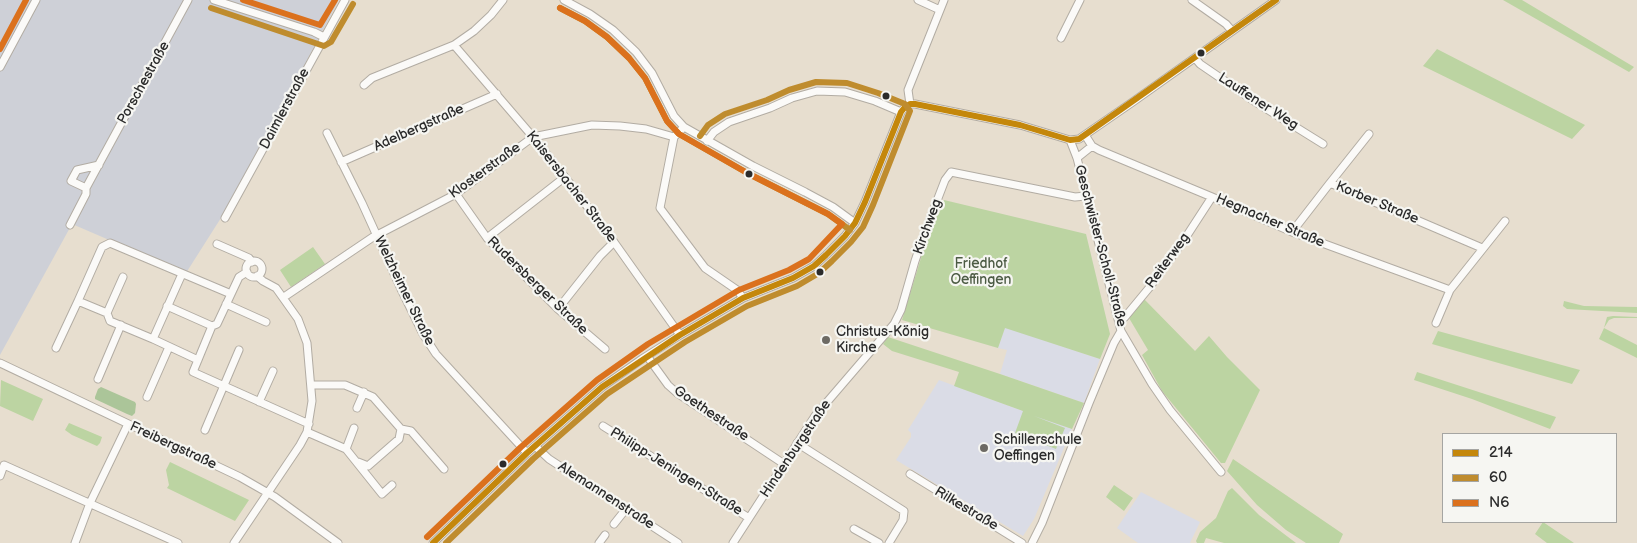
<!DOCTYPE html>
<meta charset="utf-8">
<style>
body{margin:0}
#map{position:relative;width:1637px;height:543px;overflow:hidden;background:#e7decf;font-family:"Balsamiq Sans",sans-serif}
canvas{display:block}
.legend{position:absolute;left:1442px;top:433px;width:175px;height:90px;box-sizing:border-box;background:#f6f6f2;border:1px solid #a5a5a2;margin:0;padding:6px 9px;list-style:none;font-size:15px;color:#2b2b2b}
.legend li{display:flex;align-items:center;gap:10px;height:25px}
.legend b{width:25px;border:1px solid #a5a5a2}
</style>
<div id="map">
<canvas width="1637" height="543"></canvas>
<ul class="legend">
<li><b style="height:6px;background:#c4870b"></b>214</li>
<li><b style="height:6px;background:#bf8c2e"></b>60</li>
<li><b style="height:6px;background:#db711d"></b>N6</li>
</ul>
</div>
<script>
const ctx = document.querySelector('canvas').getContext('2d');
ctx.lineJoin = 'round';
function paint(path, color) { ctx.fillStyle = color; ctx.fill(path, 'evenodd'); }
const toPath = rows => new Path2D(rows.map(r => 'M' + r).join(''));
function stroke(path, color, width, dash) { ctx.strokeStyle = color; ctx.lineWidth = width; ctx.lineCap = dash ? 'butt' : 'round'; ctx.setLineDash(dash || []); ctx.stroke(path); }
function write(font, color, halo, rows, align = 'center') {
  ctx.font = font + ' "Balsamiq Sans",sans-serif'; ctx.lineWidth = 4.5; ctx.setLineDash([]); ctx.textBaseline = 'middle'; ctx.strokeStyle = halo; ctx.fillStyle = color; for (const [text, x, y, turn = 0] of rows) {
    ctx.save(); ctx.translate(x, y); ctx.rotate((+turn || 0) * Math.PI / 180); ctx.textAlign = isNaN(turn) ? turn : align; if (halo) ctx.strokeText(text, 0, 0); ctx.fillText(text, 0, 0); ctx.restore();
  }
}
paint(toPath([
 [1005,327,1100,359,1084,403,1000,374,1007,350,998,348],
 [939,380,1072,429,1034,519,1023,536,896,460,911,437,911,433,908,430],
 [1141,492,1200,522,1190,543,1138,543,1117,528]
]), '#dadce6');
paint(toPath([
 [0,0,339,0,233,199,186,273,72,224,0,355]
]), '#ced0d7');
paint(toPath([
 [1503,0,1522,0,1634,67,1629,72],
 [1437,49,1585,125,1572,139,1423,66],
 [944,200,1086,234,1110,334,1100,359,1005,328,998,348,902,320,928,235],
 [313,247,325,264,291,287,280,270],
 [1144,299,1195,351,1209,336,1227,357,1260,390,1225,463,1221,463,1162,391,1142,355,1148,350,1129,318],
 [1564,301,1584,306,1637,307,1637,313,1567,309,1563,306],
 [1613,316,1637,317,1637,318,1614,318,1609,320,1604,328,1637,345,1637,358,1599,339,1604,328,1607,317],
 [1438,331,1580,370,1572,384,1432,344],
 [888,337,1000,374,1084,403,1072,429,1034,416,1065,428,1056,449,1015,433,1023,411,954,386,959,372,892,351,883,344],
 [1417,372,1556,417,1550,429,1472,399,1414,380],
 [1,380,43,399,33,421,0,406],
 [69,423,102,437,100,443,97,446,72,435,65,430],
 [1233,459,1343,534,1339,543,1306,543,1286,530,1257,505,1227,471],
 [170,462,249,500,235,521,167,488,169,485,166,470],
 [1114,485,1133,498,1124,511,1106,497],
 [1232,488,1259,515,1296,543,1224,543,1206,538,1204,543,1197,543,1196,541,1200,532,1216,518,1228,491],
 [1543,522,1574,543,1547,543,1535,534]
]), '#bcd4a2');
paint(toPath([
 [101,387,135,402,136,404,135,413,132,416,127,414,95,399,95,397,98,389]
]), '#abc599');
const minor = toPath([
 [214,0,314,32,324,37],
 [564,0,590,14,613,30,636,52,652,73,674,116,684,127,753,166,805,192,833,207,855,223],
 [918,0,940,10],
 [1192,0,1226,24,1232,31],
 [1061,38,1080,0],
 [454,45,533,137,565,177,614,242,680,335],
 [1195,58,1200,64,1257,103,1323,144],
 [0,67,36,0],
 [364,85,372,78,454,45,474,31,491,15,503,0],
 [910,104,908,90,944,0],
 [327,133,362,203,401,289,423,334,436,354,527,453],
 [1085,135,1092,146,1099,150,1212,197,1292,232,1450,290],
 [674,137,660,208,705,268,737,290,743,298],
 [1070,140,1077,158,1121,331,1152,384,1170,410,1221,472],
 [707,141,714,132,729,122,770,108,792,98,817,91,845,92,875,101,901,112],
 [1077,158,1092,146],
 [341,162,497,94],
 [1330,183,1369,134],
 [86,188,71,181,77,170,99,165],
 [456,194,487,238,558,309,605,349],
 [225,218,345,0],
 [70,225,86,194,86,188,188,0],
 [1292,232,1330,183,1482,248],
 [377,235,456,194,533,137,592,125,620,126,646,129,674,137,684,127],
 [487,238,565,177],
 [217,244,249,258,252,262],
 '246 269a8 8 0 1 1 16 0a8 8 0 1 1-16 0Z',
 [247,272,239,277,217,324,212,326,193,372,309,424],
 [182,274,153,339,198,360],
 [284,297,373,237],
 [226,304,266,322],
 [167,306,212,326],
 [558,309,600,256,614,242],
 [107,313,123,277],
 [1119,322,1125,317,1149,288,1186,237,1212,197],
 [1436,323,1450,290,1505,221],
 [153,339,110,321,107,313,78,301,102,247,110,243,231,294],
 [56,348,78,301],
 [647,356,668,385,677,393,784,464],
 [0,363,240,477,275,497,338,543],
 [98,379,121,325],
 [312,385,345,385,373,397,401,429,411,431,444,469],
 [147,397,169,347],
 [259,402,273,371],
 [357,408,364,392],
 [603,426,749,518],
 [205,430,239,350],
 [307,432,346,449,382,494,392,485],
 [797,443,904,511,903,520,889,543],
 [535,446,549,459,678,543],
 [346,449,354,428],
 [358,462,368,466,399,439,401,429],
 [910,474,1022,543],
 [0,476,4,465,178,543],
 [614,524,626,509],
 [854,529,879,543],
 [75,543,90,503,128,424],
 [234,543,300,445,307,432,312,401,307,343,298,319,276,288,263,281,257,276],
 [433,543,527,453,602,387,642,359,680,335,743,298,793,278,814,266,826,255,845,236,855,223,865,202,901,112,905,107,910,104,915,104,1020,125,1070,140,1079,139,1134,101,1276,0],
 [599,543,605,535],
 [733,543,815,416,894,324,901,310,915,261,925,232,945,180,951,172,1075,197,1086,196],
 [1032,543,1042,523,1089,403,1114,343,1121,331]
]);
stroke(minor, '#b2aca3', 9);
stroke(minor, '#fbfaf8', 7);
stroke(toPath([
 [433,543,527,453,602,387,680,335,743,298,793,278,814,266,826,255,845,236,855,223,865,202,901,112,905,107,910,104,915,104,1020,125,1070,140,1079,139,1276,0]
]), '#c4870b', 6);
stroke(toPath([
 [211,8,324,46,331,42,353,4],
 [560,8,585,21,607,37,629,58,645,78,667,121,679,134,749,174,828,214,850,230],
 [446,543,533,459,607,394,685,342,747,306,797,286,819,273,832,261,851,242,863,227,873,205,910,111,905,104,878,93,847,83,816,82,789,90,767,100,725,114,708,125,700,136]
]), '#bf8c2e', 6);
stroke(toPath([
 [243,0,320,25,335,0],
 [0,49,26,0],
 [427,537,521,447,597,380,648,344,739,290,789,270,809,259,842,224,828,214,749,174,679,134,667,121,645,78,629,58,607,37,585,21,560,8]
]), '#db711d', 6);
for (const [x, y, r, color] of [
 [1201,53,4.5,"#2b2b2b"],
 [886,96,4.5,"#2b2b2b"],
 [749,174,4.5,"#2b2b2b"],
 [820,272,4.5,"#2b2b2b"],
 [826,340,5,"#6d6a64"],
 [984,448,5,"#6d6a64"],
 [503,464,4.5,"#2b2b2b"]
]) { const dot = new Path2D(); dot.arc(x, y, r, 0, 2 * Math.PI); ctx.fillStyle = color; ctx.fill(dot); stroke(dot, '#f6f6f2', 2); }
write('14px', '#2b2b2b', '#f6f6f2', [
 ["Porschestraße",144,83,-61],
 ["Lauffener Weg",1258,102,33],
 ["Daimlerstraße",285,109,-62],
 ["Adelbergstraße",419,128,-24],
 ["Klosterstraße",485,171,-36],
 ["Kaisersbacher Straße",571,187,52],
 ["Korber Straße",1377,203,23],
 ["Hegnacher Straße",1270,221,23],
 ["Kirchweg",928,227,-70],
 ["Geschwister-Scholl-Straße",1100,246,75],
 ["Reiterweg",1168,261,-54],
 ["Rudersberger Straße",537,286,44],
 ["Welzheimer Straße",404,291,64],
 ["Goethestraße",711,414,34],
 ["Freibergstraße",173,446,25],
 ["Hindenburgstraße",796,449,-56],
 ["Philipp-Jeningen-Straße",676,472,32],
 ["Alemannenstraße",606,496,33],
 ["Rilkestraße",966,509,31]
]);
write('14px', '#4c5b44', '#f6f6f2', [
 ["Friedhof",981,264],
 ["Oeffingen",981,280]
]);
write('14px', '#2b2b2b', '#f6f6f2', [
 ["Christus-König",836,332],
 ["Kirche",836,348],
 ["Schillerschule",994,440],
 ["Oeffingen",994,456]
], 'left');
</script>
